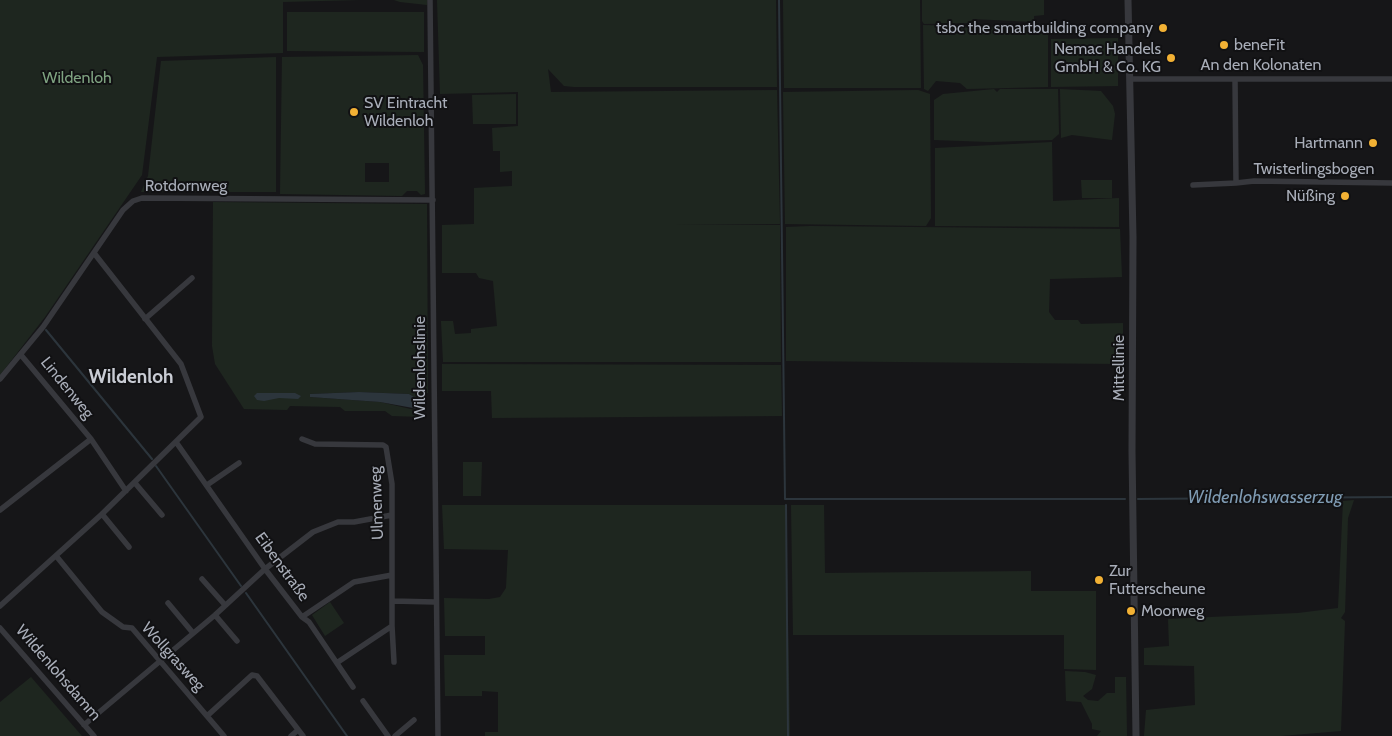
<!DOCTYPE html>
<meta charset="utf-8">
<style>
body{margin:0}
canvas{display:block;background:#161618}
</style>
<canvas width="1392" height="736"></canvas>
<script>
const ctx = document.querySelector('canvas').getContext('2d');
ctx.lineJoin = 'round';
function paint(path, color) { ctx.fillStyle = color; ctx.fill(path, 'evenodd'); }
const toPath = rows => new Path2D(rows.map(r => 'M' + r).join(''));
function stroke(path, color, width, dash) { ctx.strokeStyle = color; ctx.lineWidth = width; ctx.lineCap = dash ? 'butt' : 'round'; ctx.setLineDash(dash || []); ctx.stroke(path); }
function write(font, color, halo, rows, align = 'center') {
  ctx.font = font + ' Cabin,sans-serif'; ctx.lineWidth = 4; ctx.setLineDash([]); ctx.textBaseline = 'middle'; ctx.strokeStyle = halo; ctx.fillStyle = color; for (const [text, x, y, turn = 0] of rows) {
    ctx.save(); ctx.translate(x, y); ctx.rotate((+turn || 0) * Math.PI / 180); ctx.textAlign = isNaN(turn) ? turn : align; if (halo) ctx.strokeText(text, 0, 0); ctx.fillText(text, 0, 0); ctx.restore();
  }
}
paint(toPath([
 [0,0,360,0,283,2,283,53,157,57,142,175,45,317,0,375],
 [394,0,427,0,427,5,400,2],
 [437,0,776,0,777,87,574,87,564,86,548,69,551,92,777,90,780,224,673,224,780,225,781,362,443,362,441,321,453,321,455,334,471,333,471,329,497,326,493,281,479,278,476,273,442,273,442,225,474,224,474,188,512,186,512,171,500,172,500,151,493,151,492,128,518,126,518,92,440,94],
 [783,0,920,0,921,88,784,88],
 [922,0,1044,0,1044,15,1034,16,1034,22,973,19,969,23,924,24,922,21],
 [287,12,424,12,424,52,287,51],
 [923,25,1048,28,1048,87,967,89,960,83,936,81,928,91,924,89],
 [1118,38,1118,86,1051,87,1051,39],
 [418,55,423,65,425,194,421,195,417,191,407,191,402,196,280,194,282,57],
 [365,163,389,163,389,182,365,182],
 [276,57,276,192,141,192,148,176,161,61],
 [994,89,997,92,1000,89,1058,89,1059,134,1052,140,989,142,934,140,934,100,943,94],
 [1060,89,1101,91,1113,106,1115,114,1112,140,1072,135,1061,138],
 [918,90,930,94,931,218,926,226,785,224,783,92],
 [516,94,516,124,473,124,472,95],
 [1052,142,1053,201,1119,198,1119,227,935,226,935,148],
 [1081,180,1112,180,1112,198,1082,198],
 [213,202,427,204,428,393,423,393,423,417,392,416,385,411,345,411,340,407,290,406,287,410,244,409,215,364,212,346],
 [359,392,409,394,419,400,415,410,380,402,310,397,310,394],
 [810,226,1120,229,1122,277,1050,279,1049,312,1055,320,1078,320,1081,324,1123,323,1123,364,786,361,786,227],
 [442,364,781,365,782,416,492,418,491,391,442,391],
 [463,462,482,462,481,496,463,496],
 [1354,500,1348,518,1345,612,1341,618,1345,621,1341,731,1281,736,1144,736,1146,710,1195,705,1194,666,1144,665,1144,648,1169,646,1168,619,1298,613,1338,608,1343,501],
 [442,505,786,505,790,736,485,736,485,732,498,732,498,692,482,691,482,696,445,696,444,655,485,655,485,636,445,636,444,598,489,599,500,597,506,588,508,550,444,549],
 [791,505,824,505,825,573,1031,571,1031,591,1096,591,1096,670,1064,669,1064,635,793,635],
 [330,602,344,623,325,636,312,615],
 [1065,671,1085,672,1096,675,1092,689,1083,696,1088,700,1098,701,1107,693,1115,693,1115,677,1126,677,1127,736,1097,736,1101,731,1092,729,1092,724,1081,702,1066,701],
 [31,677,82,736,0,736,0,702]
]), '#1e261f');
paint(toPath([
 [359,392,409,394,419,400,421,413,413,408,380,402,310,397,310,394],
 [257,393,295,393,301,396,298,399,279,398,264,401,257,400,254,396]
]), '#2c353c');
stroke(toPath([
 [779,0,785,499,1125,499],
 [46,330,152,459],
 [156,466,241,586],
 [1138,499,1392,497],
 [786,505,788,736],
 [246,593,347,736]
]), '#2c353c', 2);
stroke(toPath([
 [430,0,438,736],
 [1130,79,1392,79],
 [1236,183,1254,181,1392,183],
 [1193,185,1236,183,1235,79],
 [145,319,192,278],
 [21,355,91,439],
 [0,379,43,327,123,210,133,201,142,198,433,200],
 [302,439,315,444,383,445,386,447,392,484,392,601,435,602],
 [176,442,265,569,302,617,309,622,353,687],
 [135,483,162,515],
 [207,485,239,463],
 [0,510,91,439,126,491],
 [102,514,129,547],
 [57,557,102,612,123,627,132,628,224,736],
 [202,579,225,605],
 [168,603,193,633],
 [0,606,102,514,201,417,181,364,94,253],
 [215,615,237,641],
 [302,617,354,582,392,575],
 [392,626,394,662],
 [0,628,94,736],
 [338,662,392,626,392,601],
 [363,701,388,736],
 [207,716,252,675,257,676,303,736],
 [84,725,215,615,265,569,313,532,338,522,354,522,392,515],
 [291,736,298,730],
 [395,736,414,720]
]), '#37383d', 5.5);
stroke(toPath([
 [1128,0,1133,237,1132,451,1136,736]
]), '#37383d', 7);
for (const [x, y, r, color] of [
 [1163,28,5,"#f2b134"],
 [1224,45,5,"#f2b134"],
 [1171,58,5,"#f2b134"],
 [354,112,5,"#f2b134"],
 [1373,143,5,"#f2b134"],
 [1345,196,5,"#f2b134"],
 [1099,580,5,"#f2b134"],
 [1131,611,5,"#f2b134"]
]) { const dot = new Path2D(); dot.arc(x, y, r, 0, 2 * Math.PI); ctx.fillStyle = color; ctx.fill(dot); stroke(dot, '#111113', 2); }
write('16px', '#a8adb8', '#111113', [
 ["tsbc the smartbuilding company",1153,28],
 ["beneFit",1234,45,"left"],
 ["Nemac Handels",1161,49],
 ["GmbH & Co. KG",1161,67],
 ["SV Eintracht",364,103,"left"],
 ["Wildenloh",364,121,"left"],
 ["Hartmann",1363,143],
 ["Nüßing",1335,196],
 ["Zur",1109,571,"left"],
 ["Futterscheune",1109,589,"left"],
 ["Moorweg",1141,611,"left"]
], 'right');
write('16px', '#a8adb8', '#111113', [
 ["An den Kolonaten",1261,65],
 ["Twisterlingsbogen",1314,169],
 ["Rotdornweg",186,186],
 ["Wildenlohslinie",420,368,-90],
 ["Mittellinie",1119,368,-90],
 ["Lindenweg",67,388,51],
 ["Ulmenweg",377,503,-92],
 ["Eibenstraße",282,567,54],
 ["Wollgrasweg",173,657,48],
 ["Wildenlohsdamm",58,673,49]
]);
write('16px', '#7fa381', '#111113', [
 ["Wildenloh",77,78]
]);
write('italic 18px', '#7f9bb3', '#111113', [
 ["Wildenlohswasserzug",1265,498]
]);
write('bold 19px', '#c9ccd4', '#111113', [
 ["Wildenloh",131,377]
]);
</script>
